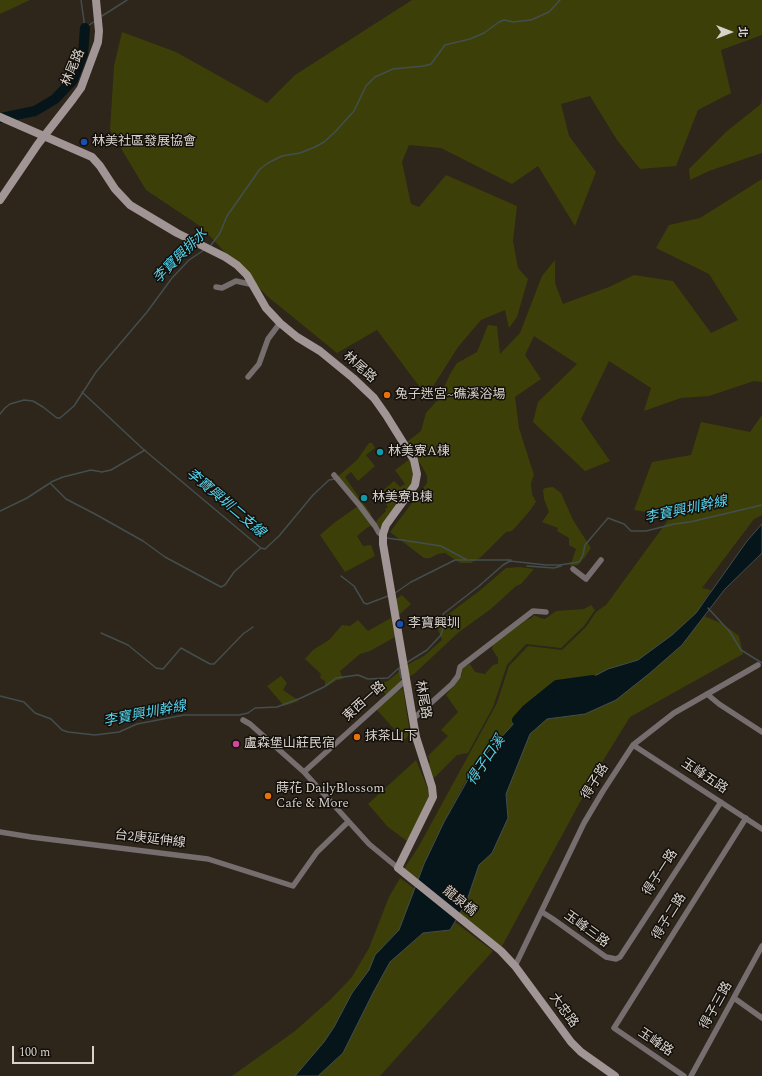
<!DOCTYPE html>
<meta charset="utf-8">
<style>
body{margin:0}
#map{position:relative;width:762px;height:1076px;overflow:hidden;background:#2e251b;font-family:Spectral,"Noto Sans TC",serif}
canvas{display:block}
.north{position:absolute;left:710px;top:12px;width:40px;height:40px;-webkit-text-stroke:3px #130f0b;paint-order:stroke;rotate:90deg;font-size:11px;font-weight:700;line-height:16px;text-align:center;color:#d8d2cb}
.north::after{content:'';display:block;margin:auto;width:14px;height:18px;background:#d8d2cb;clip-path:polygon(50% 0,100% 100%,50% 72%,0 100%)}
.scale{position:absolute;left:12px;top:1046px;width:82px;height:18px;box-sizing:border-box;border:2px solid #d8d2cb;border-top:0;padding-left:5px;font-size:12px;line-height:14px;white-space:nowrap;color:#d8d2cb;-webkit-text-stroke:3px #130f0b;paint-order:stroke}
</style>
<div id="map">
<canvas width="762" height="1076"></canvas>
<div class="north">北</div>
<div class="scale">100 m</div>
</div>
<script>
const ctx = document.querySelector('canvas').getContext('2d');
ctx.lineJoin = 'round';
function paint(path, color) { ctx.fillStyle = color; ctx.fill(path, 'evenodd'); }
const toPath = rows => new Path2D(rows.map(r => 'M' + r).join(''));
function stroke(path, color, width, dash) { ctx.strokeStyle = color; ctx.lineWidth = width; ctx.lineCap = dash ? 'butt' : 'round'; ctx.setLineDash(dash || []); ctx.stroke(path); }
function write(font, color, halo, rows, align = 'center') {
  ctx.font = font + ' Spectral,"Noto Sans TC",serif'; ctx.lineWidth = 3; ctx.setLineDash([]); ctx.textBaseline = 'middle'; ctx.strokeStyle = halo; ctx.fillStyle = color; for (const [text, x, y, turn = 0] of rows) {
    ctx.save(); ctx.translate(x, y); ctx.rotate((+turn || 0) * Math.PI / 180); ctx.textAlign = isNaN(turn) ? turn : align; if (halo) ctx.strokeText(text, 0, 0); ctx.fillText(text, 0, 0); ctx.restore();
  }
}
paint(toPath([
 [0,0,30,0,0,14],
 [412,0,762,0,762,35,721,50,731,93,698,110,676,166,640,169,617,140,590,96,561,104,569,136,596,172,575,226,538,166,512,184,441,148,409,145,402,162,411,204,419,207,446,175,517,206,513,241,518,268,528,279,517,317,509,328,505,310,481,320,458,347,434,385,425,394,377,330,337,353,267,296,200,226,146,190,110,130,114,66,122,32,176,52,267,103,295,75],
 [762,94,762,153,709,171,690,180,689,169,726,132,761,104],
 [762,179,762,382,754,381,709,396,681,398,644,411,651,388,609,361,581,419,610,461,585,471,533,422,538,402,577,364,534,336,525,355,541,379,515,397,519,428,534,475,531,483,532,494,536,502,528,513,512,531,506,532,481,557,471,563,460,563,445,553,438,554,430,558,424,558,390,532,427,483,427,476,423,468,407,442,421,431,426,413,440,397,450,374,457,363,477,352,488,325,497,326,500,354,520,333,542,276,555,260,555,283,563,304,609,287,634,275,673,281,711,333,738,320,709,274,656,248,669,225,700,218],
 [762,415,762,515,754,519,702,588,711,590,696,613,672,635,638,660,608,669,587,680,495,743,476,765,463,786,444,822,424,864,418,881,404,869,419,846,497,703,509,666,528,646,562,650,586,627,596,612,606,605,671,516,634,510,652,462,691,455,701,422,750,432],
 [369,443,372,443,375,448,366,455,375,466,358,481,351,472,345,477,371,514,370,515,337,477,357,460],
 [410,459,413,465,414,485,382,530,376,524,377,520,386,511,385,509,388,507,379,494,394,481,400,487,405,484,395,470],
 [553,487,561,493,573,520,591,548,585,557,578,565,570,566,576,549,569,545,569,538,557,531,558,528,542,522,549,512,544,499,543,490,545,488],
 [358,506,373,525,368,527,357,536,363,546,371,545,375,556,345,572,320,535,334,523],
 [520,567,534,569,521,584,516,586,491,609,459,632,414,674,408,677,407,665,424,656,442,640,437,627,443,618,478,592,506,568],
 [402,595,411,604,397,617,396,599],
 [591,605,595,610,584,626,561,648,526,644,507,665,493,707,468,753,457,755,434,778,427,766,430,762,428,756,448,736,441,730,458,712,446,695,462,675,462,668,470,664,475,672,485,674,493,665,498,664,498,658,492,649,493,645,526,620,532,618,534,615,540,618,545,619,556,611,584,609],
 [704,616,723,624,739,636,743,654,630,717,599,767,501,948,460,914,466,903,479,865,492,853,508,818,506,794,530,734,546,719,585,714,682,645],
 [391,618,395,637,370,651,360,654,340,671,343,679,337,680,326,687,325,686,325,681,320,678,321,674,305,659,313,650,329,640,342,625,350,626,358,620,368,631],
 [400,671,402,682,387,695,376,684,388,681],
 [281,676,287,683,283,690,299,701,284,706,267,686],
 [403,688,410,734,404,740,376,709,389,697],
 [416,760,428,789,429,798,407,841,388,827,368,804],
 [400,878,415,889,399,930,375,955,369,970,352,993,334,1027,324,1042,295,1076,232,1076,295,1031,330,1000,352,977,369,948,389,897],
 [455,922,493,951,492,952,380,1076,318,1076,341,1055,374,991,390,962,423,933,450,930]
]), '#3c4008');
const water = toPath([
 [762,524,762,553,725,589,682,645,650,673,616,700,585,714,547,719,530,734,506,794,508,818,492,853,479,865,466,903,450,930,423,933,390,962,374,991,343,1053,318,1076,295,1076,324,1042,334,1027,352,993,369,970,375,955,399,930,424,864,444,822,476,765,527,709,553,691,587,680,608,669,638,660,672,635,696,613,747,541,762,524]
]);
paint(water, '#051519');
stroke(water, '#444e4e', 1);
stroke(toPath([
 [81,0,85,28,95,21],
 [102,16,127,0],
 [211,245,220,233,227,216,260,169,268,163,282,156,300,153,315,147,324,142,335,132,354,111,366,86,375,77,393,69,424,66,431,64,445,45,470,39,484,33,499,22,504,20,513,22,531,20,549,12,560,0],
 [82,392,143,449,261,548,265,549,279,536,313,495,329,480,335,479],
 [0,414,5,408,10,404,24,400,33,401,43,407,57,418,60,418,74,406,96,372,147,312,172,278,189,260,204,250],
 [51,482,63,477,91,470,102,472,111,470,145,450],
 [0,511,27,498,50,483,66,499,95,514,143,541,165,557,221,587,225,585,234,572,261,548],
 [386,538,402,540,441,546,467,560,511,560],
 [527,566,554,568,561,566],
 [341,576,354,586,364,603,367,604,388,596],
 [395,593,411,582,455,560,467,560],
 [708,608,730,632,741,650,762,663],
 [101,633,128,645,156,668,163,669,181,648,210,664,214,664,243,634,253,627],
 [406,663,427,650,441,635,443,628,443,614,479,586,503,565,510,561,546,565,560,565,579,562,583,555,585,545,608,518,624,524,631,531,646,531,674,524,690,522,762,505],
 [399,668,401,678],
 [0,696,24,702,35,713,51,719,62,730,68,732,95,735,119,732,137,724,184,715,239,715,248,713,255,708,277,707,301,698,324,687,336,678,358,675,368,679,388,678,401,666]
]), '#444e4e', 1.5);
stroke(toPath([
 [0,118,35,111,55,99,73,80,83,54,85,28],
 [517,720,526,710,557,685,593,680]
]), '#051519', 10);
stroke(toPath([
 [216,287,222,288,236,281,254,285],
 [248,377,259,364,268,339,280,323],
 [334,475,360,506,375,526,379,533,383,534],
 [573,569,586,579,601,560],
 [707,694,719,704,762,732],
 [413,719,452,684,458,676,460,667,533,611,546,612],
 [243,720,250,724,304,772,369,844,398,868],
 [633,745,762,829],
 [304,772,406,680],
 [0,832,31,837,208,859,293,886,317,852,348,822],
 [542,912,553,919,606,957,616,959,620,957,721,802],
 [515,966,584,823,603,791,633,745,674,713,758,665],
 [734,998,762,1018],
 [684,1076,614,1028,746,818],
 [691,1076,762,946]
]), '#756d6e', 5.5);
stroke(toPath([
 [0,117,92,157,100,166,115,189,130,205,177,233,225,257,237,265,247,275,266,308,280,323,297,337,320,351,353,378,374,398,386,415,414,460,417,474,415,485,386,525,383,534,383,544,416,737,432,787,433,797,398,868,501,951,515,966,571,1042,581,1052,615,1076],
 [0,200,38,144,73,99,81,88,98,42,99,31,96,0]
]), '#a19596', 8);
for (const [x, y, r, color] of [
 [84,142,4,"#1a4fb4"],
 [387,395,4,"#e8710a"],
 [380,452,4,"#0f9aa8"],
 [364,498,4,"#0f9aa8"],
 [400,624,4,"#1a4fb4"],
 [357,737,4,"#e8710a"],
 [236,744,4,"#d1479c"],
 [268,796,4,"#e8710a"]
]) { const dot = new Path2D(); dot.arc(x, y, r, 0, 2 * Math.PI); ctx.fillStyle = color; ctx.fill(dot); stroke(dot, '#130f0b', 1.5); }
write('13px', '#d8d2cb', '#130f0b', [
 ["林尾路",74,68,-67],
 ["林尾路",359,368,42],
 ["林尾路",422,700,80],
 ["東西一路",365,702,-42],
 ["玉峰五路",704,777,33],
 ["得子路",596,782,-58],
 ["台2庚延伸線",150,840,7],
 ["得子一路",661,873,-57],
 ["龍泉橋",459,902,39],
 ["得子二路",670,917,-58],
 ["玉峰三路",586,930,36],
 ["得子三路",717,1006,-61],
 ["大忠路",563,1011,54],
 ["玉峰路",655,1043,34]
]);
write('13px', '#d8d2cb', '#130f0b', [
 ["林美社區發展協會",92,142],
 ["兔子迷宮~礁溪浴場",395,395],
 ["林美寮A棟",388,452],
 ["林美寮B棟",372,498],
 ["李寶興圳",408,624],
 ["抹茶山下",365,737],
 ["盧森堡山莊民宿",244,744],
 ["蒔花 DailyBlossom",276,789],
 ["Cafe & More",276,804]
], 'left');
write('italic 14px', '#53d5ee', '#130f0b', [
 ["李寶興排水",181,257,-45],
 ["李寶興圳二支線",225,504,40],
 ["李寶興圳幹線",686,511,-12],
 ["李寶興圳幹線",145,715,-11],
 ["得子口溪",487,761,-56]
]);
</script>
